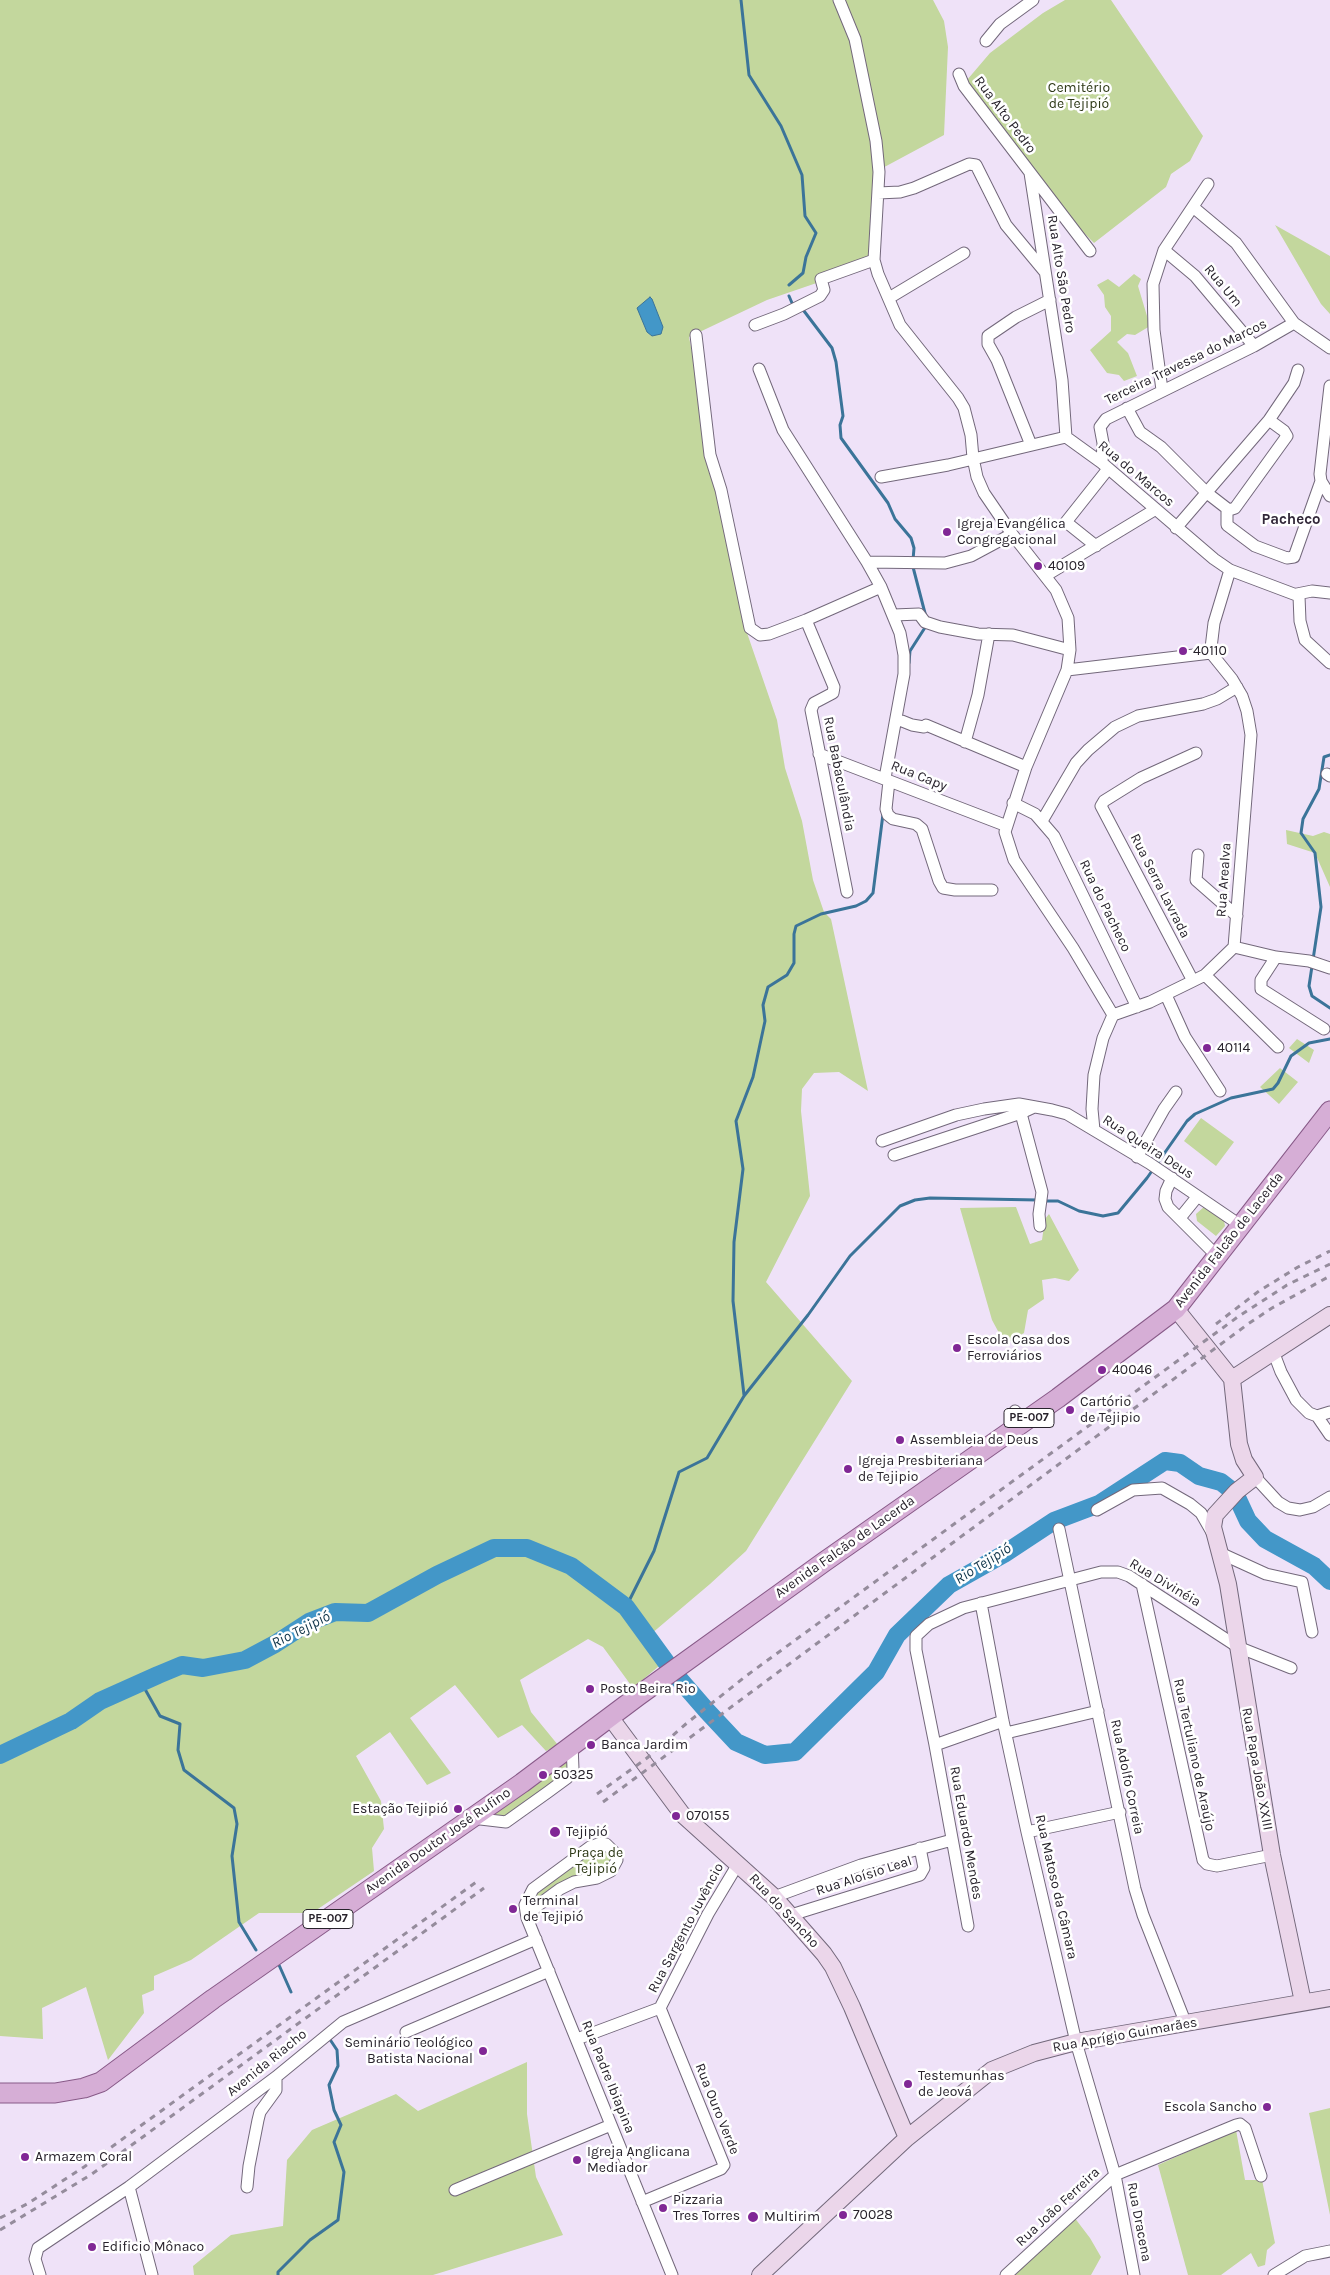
<!DOCTYPE html>
<meta charset="utf-8">
<style>
body{margin:0}
canvas{display:block;background:#efe2f8}
</style>
<canvas width="1330" height="2275"></canvas>
<script>
const ctx = document.querySelector('canvas').getContext('2d');
ctx.lineJoin = 'round';
function paint(path, color) { ctx.fillStyle = color; ctx.fill(path, 'evenodd'); }
const toPath = rows => new Path2D(rows.map(r => 'M' + r).join(''));
function stroke(path, color, width, dash) { ctx.strokeStyle = color; ctx.lineWidth = width; ctx.lineCap = dash ? 'butt' : 'round'; ctx.setLineDash(dash || []); ctx.stroke(path); }
function write(font, color, halo, rows, align = 'center') {
  ctx.font = font + ' Karla,sans-serif'; ctx.lineWidth = 5; ctx.setLineDash([]); ctx.textBaseline = 'middle'; ctx.strokeStyle = halo; ctx.fillStyle = color; for (const [text, x, y, turn = 0] of rows) {
    ctx.save(); ctx.translate(x, y); ctx.rotate((+turn || 0) * Math.PI / 180); ctx.textAlign = isNaN(turn) ? turn : align; if (halo) ctx.strokeText(text, 0, 0); ctx.fillText(text, 0, 0); ctx.restore();
  }
}
paint(toPath([
 [0,0,933,0,944,21,948,47,944,135,877,171,872,264,767,300,689,337,746,630,777,720,785,768,802,821,813,880,824,912,831,919,868,1091,839,1072,814,1073,802,1089,801,1111,810,1196,766,1282,852,1381,746,1551,710,1584,651,1634,659,1666,633,1688,603,1647,588,1639,520,1680,531,1712,558,1745,546,1751,522,1725,498,1738,455,1685,410,1718,451,1773,427,1785,390,1732,356,1756,381,1801,384,1829,372,1848,374,1871,312,1913,259,1913,191,1960,154,1976,154,1990,142,1995,144,2013,108,2060,86,1987,42,2008,43,2039,0,2036],
 [1065,0,1111,0,1203,136,1190,161,1171,174,1166,187,1094,243,1073,222,1034,173,967,80,990,53,1043,13],
 [1275,225,1330,256,1330,314,1321,304],
 [1134,274,1141,279,1138,286,1150,326,1135,335,1127,334,1117,342,1128,353,1137,376,1124,381,1119,375,1107,373,1090,350,1111,331,1111,316,1105,307,1104,295,1097,285,1108,279,1119,287],
 [1286,830,1313,836,1324,832,1330,834,1330,887,1315,853,1287,844],
 [1297,1039,1314,1050,1309,1063,1289,1048],
 [1280,1068,1298,1082,1279,1104,1260,1087],
 [1201,1118,1234,1142,1216,1166,1184,1141],
 [1205,1206,1224,1221,1225,1226,1216,1236,1197,1221,1196,1214],
 [1016,1207,1030,1244,1042,1240,1045,1219,1049,1214,1079,1270,1069,1281,1055,1278,1042,1280,1044,1299,1028,1310,1024,1333,1005,1344,992,1320,960,1208],
 [573,1755,574,1766,505,1821,480,1817],
 [589,1845,608,1847,615,1866,585,1880,526,1916,525,1899],
 [527,2062,527,2114,536,2177,563,2235,433,2275,194,2275,193,2266,231,2235,283,2226,287,2160,312,2130,396,2094,418,2111],
 [1330,2108,1330,2215,1309,2113],
 [1236,2130,1245,2180,1262,2180,1275,2243,1267,2250,1265,2265,1258,2267,1251,2253,1221,2275,1188,2275,1158,2165],
 [1074,2217,1090,2238,1101,2257,1091,2275,1015,2275]
]), '#c3d79d');
const water = toPath([
 [650,297,652,299,663,327,661,334,652,336,647,332,637,308,650,297]
]);
paint(water, '#4397c8');
stroke(water, '#3b7499', 1);
stroke(toPath([
 [741,0,749,75,781,126,802,175,805,216,816,233,806,257,803,273,789,285],
 [789,296,792,303],
 [804,311,832,348,836,362,843,416,840,425,841,438,888,503,895,519,911,538,914,548,913,560],
 [913,567,926,617],
 [909,663,910,651,926,626],
 [1330,755,1324,757,1319,789,1303,819,1301,833,1315,853,1321,907,1309,986,1312,996,1330,1008],
 [1044,1201,1058,1201,1079,1211,1103,1216,1118,1213,1147,1178,1187,1121,1195,1114,1231,1098,1273,1089,1278,1083,1291,1056,1309,1043,1330,1039],
 [744,1395,733,1301,734,1242,743,1169,736,1121,753,1077,765,1021,763,1005,768,987,787,975,794,963,794,934,796,926,821,914,856,906,866,901,873,893,883,814],
 [626,1607,654,1551,679,1472,707,1458,744,1396,808,1315,850,1256,900,1206,915,1200,930,1198,1038,1200],
 [141,1682,160,1716,180,1724,178,1750,184,1770,234,1808,237,1824,232,1856,239,1922,256,1950],
 [279,1965,291,1992],
 [278,2275,278,2272,310,2240,338,2220,344,2172,334,2142,341,2125,334,2110,329,2085,338,2066,337,2050,329,2038]
]), '#3b7499', 3);
stroke(toPath([
 [0,1755,71,1721,100,1701,158,1675,182,1665,203,1668,245,1660,275,1644,309,1622,335,1612,368,1613,437,1575,494,1548,527,1548,571,1566,626,1607,674,1673,707,1711,736,1742,765,1755,795,1752,876,1672,897,1635,949,1585,1004,1554,1054,1521,1099,1504,1165,1461,1180,1463,1199,1476,1221,1482,1235,1493,1248,1521,1265,1539,1314,1566,1330,1581]
]), '#4397c8', 18);
const street = toPath([
 [839,0,855,39,876,141,879,172,874,260,878,274,900,325,958,398,964,408,971,435,973,458,977,477,984,493,1012,534,1056,590,1068,618,1070,650,1067,670,1026,767,1005,832,1014,860,1073,948,1113,1015],
 [986,41,1000,24,1033,0],
 [959,74,964,86,1090,251],
 [1030,173,1062,380,1066,437,1102,463,1214,559,1230,570,1299,596,1300,621,1305,640,1330,663],
 [878,193,900,192,914,188,969,164,976,165,1006,225,1045,272],
 [1193,207,1236,243,1294,323,1330,348],
 [1164,250,1195,276,1254,346],
 [889,298,964,253],
 [755,325,784,314,820,296,824,290,821,279,874,260],
 [696,335,710,455,721,490,750,628,760,635,769,634,806,620,881,587],
 [759,369,783,430,867,562,881,587,900,633,904,655,904,674,885,778],
 [1330,386,1320,474,1321,481,1330,496],
 [1162,390,1154,330,1153,284,1164,250,1208,184],
 [1127,408,1140,432,1161,447,1207,493,1229,510,1235,508,1287,436,1284,431,1269,420],
 [1031,445,997,360,988,344,988,336,1016,317,1050,300],
 [1102,463,1103,443,1100,427,1106,419,1254,346,1294,323],
 [881,477,948,465,1066,437],
 [1227,510,1227,525,1255,546,1287,558,1294,557,1321,481],
 [1176,528,1269,420,1294,383,1298,370],
 [1096,546,1066,522,1108,469],
 [867,562,945,563,971,556,1012,534],
 [1045,576,1156,509],
 [1297,594,1312,591,1330,593],
 [894,615,919,614,925,622,940,627,978,634,1013,635,1070,650],
 [806,620,834,687,833,693,814,703,811,710,847,892],
 [1067,670,1211,653],
 [902,721,912,725,924,727,926,725,1026,767],
 [965,742,978,695,989,634],
 [819,754,1007,826],
 [1327,774,1330,776],
 [889,781,886,809,888,815,893,819,916,824,922,829,939,881,943,888,955,890,992,890],
 [1013,803,1035,814,1054,836,1137,1007],
 [1042,821,1076,763,1088,750,1115,727,1138,716,1203,704,1217,699,1237,687],
 [1198,855,1196,880,1237,916],
 [1234,947,1276,957,1309,961,1330,968],
 [1276,957,1261,980,1261,989,1324,1029],
 [1205,975,1278,1047],
 [1193,981,1101,806,1104,801,1141,778,1196,753],
 [1166,995,1185,1037,1220,1091],
 [1019,1106,1042,1192,1039,1214,1040,1226],
 [1094,1130,1092,1109,1094,1075,1103,1038,1113,1015,1150,1002,1193,981,1205,975,1234,947,1251,735,1247,711,1242,696,1232,679,1211,653,1211,648,1214,623,1230,570],
 [882,1141,956,1115,984,1109,1019,1104,1052,1110,1067,1114,1149,1163,1240,1225],
 [894,1155,1021,1113,1034,1107],
 [1137,1157,1164,1109,1176,1092],
 [1172,1178,1166,1191,1165,1199,1168,1207,1216,1255],
 [1180,1218,1197,1197],
 [1273,1351,1281,1372,1296,1400,1309,1413,1317,1416,1330,1435],
 [1015,1411,1024,1422],
 [1317,1416,1330,1412],
 [1255,1477,1278,1502,1288,1508,1300,1510,1313,1507,1330,1497],
 [1097,1510,1133,1490,1162,1488,1190,1504,1201,1513,1213,1534],
 [1059,1529,1135,1889,1143,1915,1186,2024],
 [1220,1553,1266,1574,1302,1582,1312,1632],
 [1142,1584,1203,1860,1207,1864,1217,1866,1272,1855],
 [981,1603,1003,1721,1027,1832,1076,2042,1115,2175,1134,2275],
 [1003,1721,935,1745,916,1650,916,1636,929,1624,963,1608,1101,1572,1118,1572,1129,1576,1238,1647,1291,1668],
 [1006,1733,1098,1711],
 [935,1745,968,1926],
 [472,1818,506,1822,548,1792,567,1778,573,1769,572,1744],
 [1027,1832,1120,1812],
 [774,1897,861,1865,952,1840],
 [791,1915,920,1875,924,1868,920,1848],
 [527,1918,537,1906,560,1889,574,1882,597,1878,611,1871,617,1860,615,1853,606,1844,601,1843,590,1847,533,1889,525,1905,527,1918,672,2275],
 [406,2032,549,1971],
 [577,2039,660,2008,708,1914,738,1864],
 [129,2187,152,2275],
 [247,2187,249,2166,258,2120,260,2112,276,2090,276,2077],
 [455,2190,611,2125],
 [642,2202,721,2169,724,2165,660,2008],
 [40,2275,35,2259,38,2248,129,2187,276,2077,343,2022,536,1939],
 [1006,2275,1115,2175,1236,2125,1240,2124,1245,2128,1261,2176],
 [1274,2275,1305,2256,1330,2251]
]);
const secondary = toPath([
 [1176,1309,1232,1379,1239,1444,1244,1460,1255,1477,1237,1491,1215,1515,1213,1527,1228,1584,1272,1855,1303,2002],
 [1232,1379,1330,1315],
 [610,1717,682,1814,774,1897,824,1954,833,1967,852,2007,907,2138],
 [760,2275,907,2138,992,2070,1034,2053,1076,2042,1330,1998]
]);
const primary = toPath([
 [0,2093,55,2093,84,2088,101,2082,213,1999,522,1783,638,1696,824,1562,1058,1398,1176,1309,1330,1111]
]);
stroke(street, '#73687b', 13);
stroke(secondary, '#73687b', 18);
stroke(primary, '#885a88', 21);
stroke(street, '#fff', 11);
stroke(secondary, '#ebd6ea', 16);
stroke(primary, '#d6aed6', 19);
stroke(toPath([
 [1216,1324,1259,1291,1298,1267,1330,1251],
 [597,1794,647,1758,687,1723,746,1676,1239,1316,1287,1285,1330,1264],
 [603,1802,1248,1324,1272,1308,1330,1276],
 [0,2218,27,2204,84,2167,479,1880],
 [0,2230,92,2174,484,1888]
]), '#958c9c', 3, [6, 6]);
for (const [x, y, r, color] of [
 [947,532,5,"#802795"],
 [1038,566,5,"#802795"],
 [1183,651,5,"#802795"],
 [1207,1048,5,"#802795"],
 [957,1348,5,"#802795"],
 [1102,1370,5,"#802795"],
 [1070,1410,5,"#802795"],
 [900,1440,5,"#802795"],
 [848,1469,5,"#802795"],
 [590,1689,5,"#802795"],
 [591,1745,5,"#802795"],
 [543,1775,5,"#802795"],
 [458,1809,5,"#802795"],
 [676,1816,5,"#802795"],
 [555,1832,6,"#802795"],
 [513,1909,5,"#802795"],
 [483,2051,5,"#802795"],
 [908,2084,5,"#802795"],
 [1267,2107,5,"#802795"],
 [25,2157,5,"#802795"],
 [577,2160,5,"#802795"],
 [663,2208,5,"#802795"],
 [843,2215,5,"#802795"],
 [753,2217,6,"#802795"],
 [92,2247,5,"#802795"]
]) { const dot = new Path2D(); dot.arc(x, y, r, 0, 2 * Math.PI); ctx.fillStyle = color; ctx.fill(dot); stroke(dot, '#fff', 2); }
for (const [x, y, w] of [
 [1029,1418,50],
 [328,1919,50]
]) { const box = new Path2D(); box.roundRect(x - w / 2, y - 9.5, w, 19, 4); ctx.fillStyle = '#fff'; ctx.fill(box); stroke(box, '#28232c', 1); }
write('bold 12px', '#28232c', null, [
 ["PE-007",1029,1418],
 ["PE-007",328,1919]
]);
write('14px', '#2d3816', '#fff', [
 ["Cemitério",1079,88],
 ["de Tejipió",1079,104],
 ["Praça de",596,1853],
 ["Tejipió",596,1869]
]);
write('14px', '#28232c', '#fff', [
 ["Rua Alto Pedro",1005,115,53],
 ["Rua Alto São Pedro",1061,274,81],
 ["Rua Um",1223,286,50],
 ["Terceira Travessa do Marcos",1186,362,-26],
 ["Rua do Marcos",1136,474,40],
 ["Rua Babaculândia",839,774,79],
 ["Rua Capy",919,776,22],
 ["Rua Arealva",1224,880,-86],
 ["Rua Serra Lavrada",1160,886,63],
 ["Rua do Pacheco",1105,906,64],
 ["Rua Queira Deus",1148,1147,33],
 ["Avenida Falcão de Lacerda",1229,1240,-52],
 ["Avenida Falcão de Lacerda",845,1547,-35],
 ["Rua Divinéia",1165,1583,31],
 ["Rua Tertuliano de Araújo",1194,1755,78],
 ["Rua Papa João XXIII",1257,1769,80],
 ["Rua Adolfo Correia",1127,1777,78],
 ["Rua Eduardo Mendes",966,1833,80],
 ["Avenida Doutor José Rufino",438,1841,-35],
 ["Rua Aloísio Leal",864,1876,-18],
 ["Rua Matoso da Câmara",1056,1887,77],
 ["Rua do Sancho",784,1911,47],
 ["Rua Sargento Juvêncio",686,1928,-62],
 ["Rua Aprígio Guimarães",1125,2035,-10],
 ["Avenida Riacho",267,2063,-39],
 ["Rua Padre Ibiapina",608,2077,68],
 ["Rua Ouro Verde",717,2109,68],
 ["Rua João Ferreira",1058,2207,-43],
 ["Rua Dracena",1139,2222,79]
]);
write('14px', '#28232c', '#fff', [
 ["Igreja Evangélica",957,524],
 ["Congregacional",957,540],
 ["40109",1048,566],
 ["40110",1193,651],
 ["40114",1217,1048],
 ["Escola Casa dos",967,1340],
 ["Ferroviários",967,1356],
 ["40046",1112,1370],
 ["Cartório",1080,1402],
 ["de Tejipio",1080,1418],
 ["Assembleia de Deus",910,1440],
 ["Igreja Presbiteriana",858,1461],
 ["de Tejipio",858,1477],
 ["Posto Beira Rio",600,1689],
 ["Banca Jardim",601,1745],
 ["50325",553,1775],
 ["Estação Tejipió",448,1809,"right"],
 ["070155",686,1816],
 ["Tejipió",566,1832],
 ["Terminal",523,1901],
 ["de Tejipió",523,1917],
 ["Seminário Teológico",473,2043,"right"],
 ["Batista Nacional",473,2059,"right"],
 ["Testemunhas",918,2076],
 ["de Jeová",918,2092],
 ["Escola Sancho",1257,2107,"right"],
 ["Igreja Anglicana",587,2152],
 ["Mediador",587,2168],
 ["Armazem Coral",35,2157],
 ["Pizzaria",673,2200],
 ["Tres Torres",673,2216],
 ["70028",853,2215],
 ["Multirim",764,2217],
 ["Edificio Mônaco",102,2247]
], 'left');
write('bold 15px', '#312738', '#fff', [
 ["Pacheco",1291,520]
]);
write('italic 15px', '#0e3348', '#fff', [
 ["Rio Tejipió",983,1564,-32],
 ["Rio Tejipió",301,1630,-27]
]);
</script>
